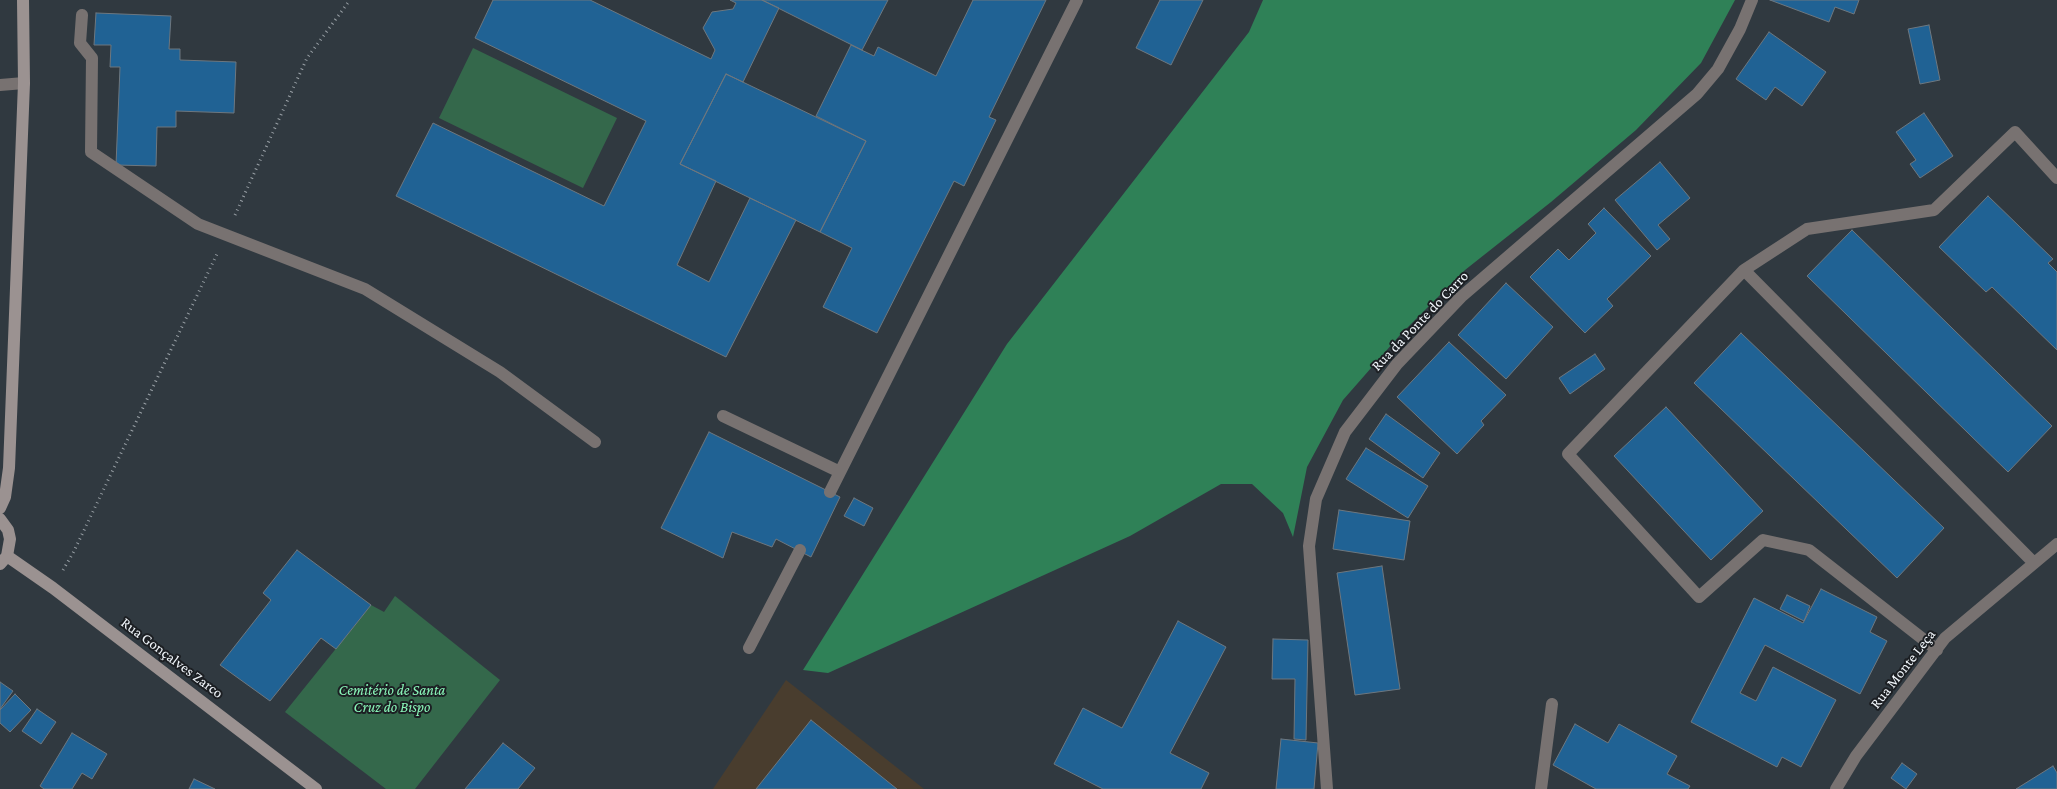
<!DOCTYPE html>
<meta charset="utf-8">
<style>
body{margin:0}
canvas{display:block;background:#303940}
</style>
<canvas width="2057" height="789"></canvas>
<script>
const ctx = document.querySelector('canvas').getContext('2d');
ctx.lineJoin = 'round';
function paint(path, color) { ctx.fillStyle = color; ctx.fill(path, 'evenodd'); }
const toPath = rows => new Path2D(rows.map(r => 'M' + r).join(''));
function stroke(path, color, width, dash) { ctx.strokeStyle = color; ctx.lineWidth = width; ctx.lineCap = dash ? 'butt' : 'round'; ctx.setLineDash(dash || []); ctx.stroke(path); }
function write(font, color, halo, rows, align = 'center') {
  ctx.font = font + ' "Crimson Pro",serif'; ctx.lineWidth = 4; ctx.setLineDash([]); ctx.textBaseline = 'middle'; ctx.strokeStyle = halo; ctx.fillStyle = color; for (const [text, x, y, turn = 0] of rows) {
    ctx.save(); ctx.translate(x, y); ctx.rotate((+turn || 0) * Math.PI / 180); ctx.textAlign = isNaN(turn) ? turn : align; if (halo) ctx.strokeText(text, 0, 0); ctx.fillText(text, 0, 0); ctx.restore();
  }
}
paint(toPath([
 [786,680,924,789,713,789]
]), '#493d2e');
paint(toPath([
 [473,48,617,118,583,188,439,118],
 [395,596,500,680,415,789,386,789,285,712,371,605,384,612]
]), '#34684b');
paint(toPath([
 [1263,0,1735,0,1701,63,1636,130,1551,202,1465,270,1400,335,1343,400,1307,467,1293,537,1283,513,1252,484,1221,484,1130,536,828,673,803,670,1007,344,1249,32]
]), '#2f8157');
const building = toPath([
 [493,0,590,0,711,59,715,50,703,28,712,12,733,9,736,3,730,0,762,0,779,8,743,82,726,74,680,164,716,181,677,265,709,282,750,198,796,220,726,357,396,196,433,123,604,206,646,121,475,38,493,0],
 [762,0,888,0,862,50,762,0],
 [973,0,1046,0,989,117,996,120,964,186,954,181,877,333,823,307,852,248,820,232,866,141,816,116,851,45,874,56,878,47,936,76,973,0],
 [1160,0,1203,0,1171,65,1136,48,1160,0],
 [1770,0,1859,0,1854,14,1835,7,1829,22,1770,0],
 [96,13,171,16,169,49,180,49,180,60,236,62,234,113,176,111,176,127,157,127,156,166,116,165,120,67,110,67,111,45,94,45,96,13],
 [1929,25,1940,80,1920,84,1908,29,1929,25],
 [1769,32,1826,72,1802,106,1775,87,1766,100,1736,79,1769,32],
 [726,74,866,141,820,232,680,164,726,74],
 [1924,113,1953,156,1920,178,1910,164,1916,160,1896,132,1924,113],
 [1660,162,1690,198,1658,225,1670,239,1657,250,1615,200,1660,162],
 [1988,196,2053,259,2048,263,2057,272,2057,350,1992,287,1986,292,1939,247,1988,196],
 [1604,208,1651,256,1607,299,1613,306,1585,333,1530,277,1558,249,1569,260,1596,233,1588,224,1604,208],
 [1852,230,2052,426,2008,472,1807,276,1852,230],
 [1506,283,1553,327,1506,379,1458,335,1506,283],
 [1741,333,1944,528,1897,578,1694,383,1741,333],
 [1449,342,1506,395,1481,421,1484,425,1457,454,1397,397,1449,342],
 [1595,354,1605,369,1570,394,1559,378,1595,354],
 [1666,407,1763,511,1711,560,1614,456,1666,407],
 [1386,414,1440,453,1423,478,1369,439,1386,414],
 [709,432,840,497,811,557,776,539,772,547,732,532,723,558,661,528,709,432],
 [1366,448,1428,486,1408,518,1346,479,1366,448],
 [854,498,873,508,864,526,844,516,854,498],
 [1339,510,1410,521,1404,560,1333,549,1339,510],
 [297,550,371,605,336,649,321,638,270,701,220,665,271,600,263,593,297,550],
 [1382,566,1400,689,1355,695,1337,573,1382,566],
 [1821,589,1877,617,1870,632,1887,641,1860,694,1765,645,1740,693,1756,701,1773,667,1836,700,1801,767,1782,757,1777,767,1691,722,1754,598,1803,623,1821,589],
 [1787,595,1810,606,1804,621,1780,609,1787,595],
 [1178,621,1226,647,1170,753,1209,773,1201,789,1103,789,1054,764,1083,708,1122,728,1178,621],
 [1273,639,1308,640,1306,740,1294,739,1295,679,1272,679,1273,639],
 [0,682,13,691,0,709,0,682],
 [15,694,31,710,10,732,0,723,0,710,15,694],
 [37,709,56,722,41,744,22,731,37,709],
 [811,720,897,789,756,789,811,720],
 [1575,724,1608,743,1619,724,1677,756,1667,774,1690,786,1688,789,1596,789,1553,765,1575,724],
 [72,733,107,754,92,779,82,773,72,789,44,789,40,786,72,733],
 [1281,739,1318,743,1314,789,1276,789,1281,739],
 [503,743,535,768,518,789,465,789,503,743],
 [1902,763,1917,774,1906,789,1891,778,1902,763],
 [2053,766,2057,773,2057,789,2016,789,2053,766],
 [194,779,215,789,189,789,194,779]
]);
paint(building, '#206294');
stroke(building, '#6d777f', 1);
stroke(toPath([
 [235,215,307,58,350,0],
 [63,570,73,553,217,254]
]), '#99a0a6', 3, [1, 4]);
stroke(toPath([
 [82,15,80,43,92,58,91,152,198,224,365,289,500,372,595,442],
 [723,416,840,472],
 [830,492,1077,0],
 [749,648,800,550]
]), '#787271', 12);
stroke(toPath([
 [0,85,24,83],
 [1744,270,2034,563],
 [1937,650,1809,550,1763,540,1699,597,1568,454,1744,270,1807,229,1934,210,2015,132,2057,178],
 [1327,789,1309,546,1316,499,1345,432,1397,364,1461,297,1697,94,1718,69,1740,29,1752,0],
 [1541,789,1552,704],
 [1836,789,1856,756,1945,638,2057,544]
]), '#787271', 12);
stroke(toPath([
 [0,508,5,497,9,468,24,83,23,0],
 [0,519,8,530,10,539,7,556,0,564],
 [7,556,53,588,316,789]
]), '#9b9291', 12);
write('15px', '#f1f6fb', '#1c1f23', [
 ["Rua da Ponte do Carro",1420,321,-46],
 ["Rua Gonçalves Zarco",172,658,37],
 ["Rua Monte Leça",1903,669,-52]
]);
write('italic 15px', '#8af7b9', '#1c1f23', [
 ["Cemitério de Santa",392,690],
 ["Cruz do Bispo",392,707]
]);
</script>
